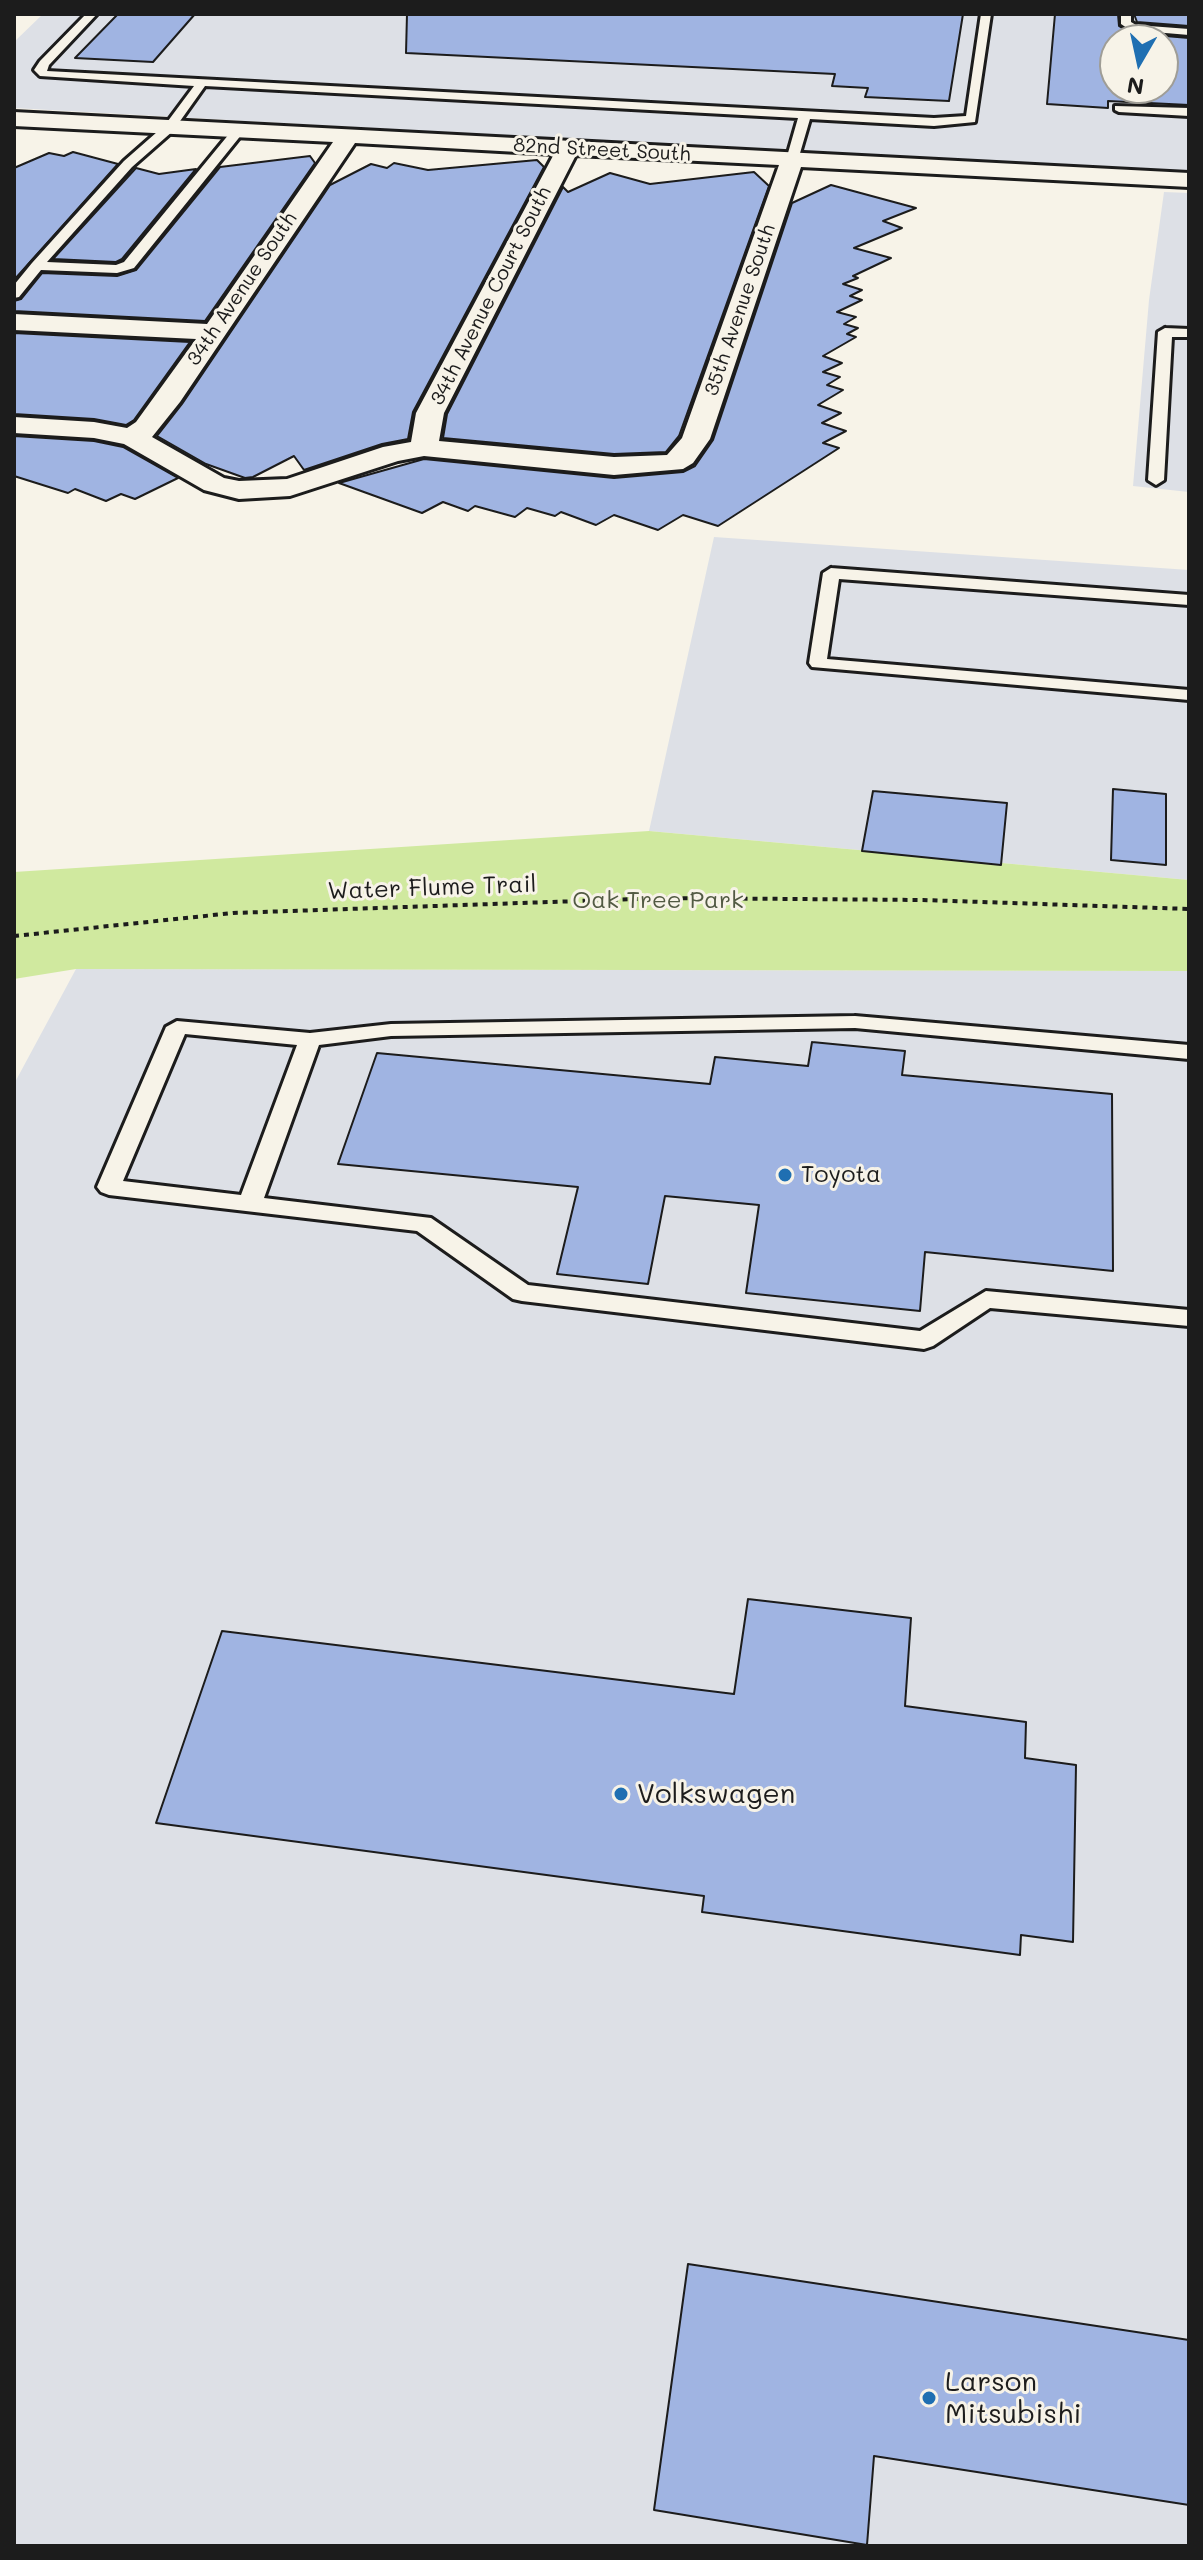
<!DOCTYPE html>
<style>
body{margin:0}
#map{position:relative;width:1203px;height:2560px;overflow:hidden;background:#f7f3e8;font-family:Mali,sans-serif}
canvas{display:block}
.frame{position:absolute;inset:0;border:16px solid #1c1c1c;pointer-events:none}
.north{position:absolute;left:1099px;top:24px;width:80px;height:80px;box-sizing:border-box;background:#f7f3e8;border:2px solid #9f9d96;border-radius:50%;rotate:189deg;font-size:22px;font-weight:700;line-height:32px;text-align:center;color:#1c1c1c}
.north::after{content:'';display:block;margin:auto;width:28px;height:36px;background:#1f6fb2;clip-path:polygon(50% 0,100% 100%,50% 72%,0 100%)}
</style>
<div id="map">
<canvas width="1203" height="2560"></canvas>
<div class="frame"></div>
<div class="north">N</div>
</div>
<script>
const ctx = document.querySelector('canvas').getContext('2d');
ctx.lineJoin = 'round';
function paint(path, color) { ctx.fillStyle = color; ctx.fill(path, 'evenodd'); }
const toPath = rows => new Path2D(rows.map(r => 'M' + r).join(''));
function stroke(path, color, width, dash) { ctx.strokeStyle = color; ctx.lineWidth = width; ctx.lineCap = dash ? 'butt' : 'round'; ctx.setLineDash(dash || []); ctx.stroke(path); }
function write(font, color, halo, rows, align = 'center') {
  ctx.font = font + ' Mali,sans-serif'; ctx.lineWidth = 6; ctx.setLineDash([]); ctx.textBaseline = 'middle'; ctx.strokeStyle = halo; ctx.fillStyle = color; for (const [text, x, y, turn = 0] of rows) {
    ctx.save(); ctx.translate(x, y); ctx.rotate((+turn || 0) * Math.PI / 180); ctx.textAlign = isNaN(turn) ? turn : align; if (halo) ctx.strokeText(text, 0, 0); ctx.fillText(text, 0, 0); ctx.restore();
  }
}
paint(toPath([
 [43,14,1189,14,1189,174,14,108,14,42],
 [1115,40,1163,40,1163,88,1115,88],
 [1164,192,1189,193,1189,492,1133,486,1149,300],
 [714,537,1189,570,1189,880,649,831],
 [76,969,1189,971,1189,2546,14,2546,14,1084]
]), '#dde0e6');
paint(toPath([
 [649,831,1189,880,1189,971,76,969,14,979,14,872]
]), '#d0e99f');
const building = toPath([
 [118,14,195,14,153,62,75,58,118,14],
 [407,14,963,14,949,101,865,97,868,88,832,86,835,74,406,53,407,14],
 [1055,14,1118,14,1119,26,1130,33,1189,38,1189,105,1108,101,1108,108,1047,104,1055,14],
 [1115,40,1163,40,1163,88,1115,88,1115,40],
 [1134,14,1189,14,1189,26,1137,22,1134,14],
 [73,152,118,164,14,280,14,168,49,153,64,156,73,152],
 [310,156,315,163,205,321,14,311,14,301,21,299,42,273,117,276,136,270,220,167,310,156],
 [537,160,544,167,413,412,408,439,382,444,304,470,294,456,253,477,245,478,206,464,157,436,182,404,330,185,371,164,387,168,394,163,428,170,537,160],
 [136,168,159,174,196,169,122,259,116,262,53,259,136,168],
 [754,172,769,186,679,436,666,452,614,454,443,438,447,414,563,187,568,192,610,173,650,184,754,172],
 [831,185,916,208,883,221,902,228,854,248,891,258,853,276,858,278,843,284,862,290,850,296,862,300,837,312,856,317,844,324,858,328,847,334,856,337,823,356,842,363,823,372,840,377,827,385,843,390,818,405,841,413,822,423,846,431,823,443,839,448,718,526,683,515,658,530,614,515,596,525,561,512,555,516,527,508,515,517,475,506,468,511,443,502,422,513,339,483,424,459,614,478,683,472,695,466,713,440,792,203,831,185],
 [14,333,190,342,134,420,126,425,94,419,14,414,14,333],
 [14,436,94,441,123,447,178,478,135,499,121,494,106,501,75,489,68,493,14,476,14,436],
 [1113,789,1166,794,1166,865,1111,860,1113,789],
 [873,791,1007,803,1001,865,862,851,873,791],
 [812,1042,905,1051,902,1075,1112,1094,1113,1271,925,1252,920,1311,746,1293,759,1205,665,1196,648,1284,557,1274,578,1187,338,1164,377,1053,710,1084,715,1057,808,1066,812,1042],
 [748,1599,911,1618,905,1706,1026,1722,1025,1758,1076,1765,1073,1942,1021,1935,1020,1955,702,1912,704,1896,156,1823,222,1631,734,1694,748,1599],
 [688,2264,1189,2340,1189,2505,874,2456,867,2545,654,2510,688,2264]
]);
paint(building, '#a0b4e2');
stroke(building, '#1c1c1c', 2);
const service = toPath([
 [86,14,97,14,49,65,47,71,934,118,966,116,981,14,991,14,975,122,934,126,810,119,798,160,792,164,786,160,798,118,205,86,173,131,132,167,47,262,116,265,124,262,234,128,242,128,242,134,134,268,117,273,41,270,19,297,14,298,14,285,32,263,124,161,165,125,194,86,40,76,34,70,40,61,86,14],
 [1121,14,1131,14,1131,22,1136,25,1189,29,1189,35,1130,30,1121,24,1121,14],
 [1115,106,1189,108,1189,116,1119,112,1115,110,1115,106],
 [1165,328,1189,329,1189,337,1172,337,1164,480,1156,485,1148,480,1158,332,1165,328],
 [831,568,1189,595,1189,605,839,579,827,659,1189,690,1189,700,812,667,809,663,823,573,831,568],
 [855,1016,1189,1045,1189,1059,855,1028,391,1036,319,1045,264,1198,431,1218,528,1285,920,1331,986,1291,1189,1310,1189,1326,990,1308,933,1346,924,1349,522,1301,513,1299,417,1231,109,1195,101,1192,97,1187,166,1027,177,1021,310,1033,391,1024,855,1016],
 [185,1034,297,1045,241,1195,123,1181,185,1034]
]);
const minor = toPath([
 [14,112,1189,173,1189,187,801,167,710,439,693,463,683,469,614,475,424,456,398,461,290,496,239,499,204,490,124,444,94,438,14,433,14,417,94,422,127,428,136,422,196,339,14,330,14,314,207,324,333,142,14,126,14,112],
 [355,143,554,154,416,413,411,442,383,447,287,479,239,481,224,478,152,437,180,402,355,143],
 [576,155,779,165,682,438,667,455,614,457,439,441,444,413,576,155]
]);
stroke(service, '#1c1c1c', 6);
stroke(minor, '#1c1c1c', 6);
stroke(toPath([
 [14,936,233,913,665,898,923,900,1189,909]
]), '#1c1c1c', 4, [5, 5]);
paint(service, '#f7f3e8');
paint(minor, '#f7f3e8');
for (const [x, y, r, color] of [
 [785,1175,8,"#1f6fb2"],
 [621,1794,8,"#1f6fb2"],
 [929,2398,8,"#1f6fb2"]
]) { const dot = new Path2D(); dot.arc(x, y, r, 0, 2 * Math.PI); ctx.fillStyle = color; ctx.fill(dot); stroke(dot, '#f7f3e8', 3); }
write('20px', '#1c1c1c', '#f7f3e8', [
 ["82nd Street South",602,150,3],
 ["34th Avenue South",242,289,-56],
 ["34th Avenue Court South",491,296,-63],
 ["35th Avenue South",740,310,-71]
]);
write('24px', '#1c1c1c', '#f7f3e8', [
 ["Water Flume Trail",432,888,-2]
]);
write('24px', '#525a43', '#f7f3e8', [
 ["Oak Tree Park",658,901]
]);
write('24px', '#1c1c1c', '#f7f3e8', [
 ["Toyota",801,1175]
], 'left');
write('28px', '#1c1c1c', '#f7f3e8', [
 ["Volkswagen",637,1794],
 ["Larson",945,2382],
 ["Mitsubishi",945,2414]
], 'left');
</script>
